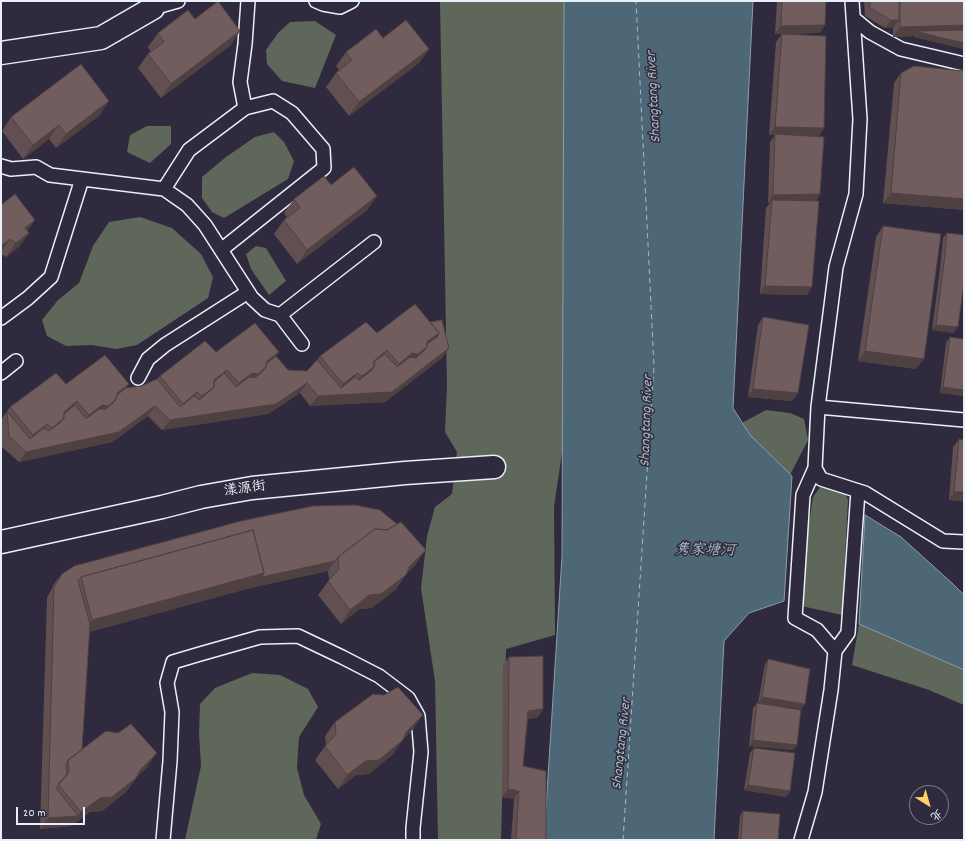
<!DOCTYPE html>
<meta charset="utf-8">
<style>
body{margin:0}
#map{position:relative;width:965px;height:841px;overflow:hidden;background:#2f2a3d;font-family:Dekko,"LXGW WenKai TC",sans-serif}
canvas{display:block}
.frame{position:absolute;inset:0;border:2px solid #e8f1f8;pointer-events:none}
.north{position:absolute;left:909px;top:785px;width:40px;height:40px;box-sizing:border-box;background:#2f2a3d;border:1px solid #797a88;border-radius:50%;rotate:143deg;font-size:11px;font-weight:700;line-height:16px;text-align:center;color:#e8f1f8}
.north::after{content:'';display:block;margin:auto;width:14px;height:18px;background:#ffd166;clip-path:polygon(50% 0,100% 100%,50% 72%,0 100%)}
.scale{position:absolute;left:16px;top:807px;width:69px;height:18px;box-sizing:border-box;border:2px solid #e8f1f8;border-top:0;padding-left:5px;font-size:12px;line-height:14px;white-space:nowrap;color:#e8f1f8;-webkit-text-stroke:3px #2f2a3d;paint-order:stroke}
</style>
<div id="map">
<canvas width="965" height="841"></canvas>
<div class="frame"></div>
<div class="north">北</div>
<div class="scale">20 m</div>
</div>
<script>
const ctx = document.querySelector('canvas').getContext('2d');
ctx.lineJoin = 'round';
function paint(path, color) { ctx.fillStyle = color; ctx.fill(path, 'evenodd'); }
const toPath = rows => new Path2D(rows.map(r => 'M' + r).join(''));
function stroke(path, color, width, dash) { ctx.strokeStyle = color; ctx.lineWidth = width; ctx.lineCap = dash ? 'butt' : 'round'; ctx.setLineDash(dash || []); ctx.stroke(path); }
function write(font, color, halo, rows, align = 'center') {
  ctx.font = font + ' Dekko,"LXGW WenKai TC",sans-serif'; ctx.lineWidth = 3; ctx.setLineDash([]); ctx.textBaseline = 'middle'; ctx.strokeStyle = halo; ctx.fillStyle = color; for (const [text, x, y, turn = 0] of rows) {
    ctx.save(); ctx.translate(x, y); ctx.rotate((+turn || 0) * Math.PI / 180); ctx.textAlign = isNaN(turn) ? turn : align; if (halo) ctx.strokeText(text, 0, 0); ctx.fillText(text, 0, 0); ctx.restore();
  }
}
paint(toPath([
 [440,1,564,1,563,446,554,507,555,635,506,649,501,840,438,840,435,681,421,588,427,536,435,507,452,494,457,452,445,432,447,385],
 [315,21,336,35,315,88,282,81,267,64,266,50,278,33,290,22],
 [147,126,171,126,171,144,150,163,127,152,130,135],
 [274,132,284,142,294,161,288,179,224,218,212,212,202,198,202,177,226,157,255,137],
 [140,217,172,228,201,254,213,277,208,298,137,345,116,349,92,345,66,346,47,336,42,320,58,300,79,283,93,246,109,222],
 [256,246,266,248,286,281,269,295,251,269,246,254],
 [766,410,790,413,804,419,808,440,790,475,750,435,742,423],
 [821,486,844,490,848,500,842,615,797,605,813,497],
 [859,624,964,670,964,705,929,690,852,665],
 [252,673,280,675,308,689,318,707,299,737,297,768,304,795,321,824,316,840,185,840,201,766,199,733,200,704,215,688]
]), '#5f675a');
const water = toPath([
 [564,1,753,1,733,408,750,435,792,476,784,601,749,613,724,641,714,840,544,840,562,556,564,1],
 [865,515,901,537,953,584,964,595,964,670,859,624,865,515]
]);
paint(water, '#4e6776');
stroke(water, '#8c9eaa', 1);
stroke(toPath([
 [623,840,654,366,636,1]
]), '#aabac4', 1, [5, 4]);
const lane = toPath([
 [316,1,323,4,340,7,352,1],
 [852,1,860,119,856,194,836,267,818,407,815,468,821,479,865,493,943,541,964,542],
 [153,8,178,1],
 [853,18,870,32,901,49,964,64],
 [245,108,240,82,245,44,248,1],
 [1,166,11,169,36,167,50,175,164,189,187,205,205,225,252,298,265,310,280,315,302,344],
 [164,189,189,150,245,108,273,101,292,113,323,149,324,168,221,250],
 [280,315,374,242],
 [1,318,28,298,51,277,82,179],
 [1,373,16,361],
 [138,378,148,359,165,345,248,292],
 [818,407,964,420],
 [835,651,848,633,858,491],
 [163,840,170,761,172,712,167,683,173,662,200,654,260,637,298,636,342,657,379,676,408,698,418,716,421,752,413,828,413,840],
 [801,840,815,792,831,690,835,651,817,630,795,618,803,495,815,468]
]);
const street = toPath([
 [1,53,101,38,153,8,155,1],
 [1,542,162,507,201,497,252,488,405,473,494,467]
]);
stroke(lane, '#e8f1f8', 16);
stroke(street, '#e8f1f8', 25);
stroke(lane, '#2f2a3d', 13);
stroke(street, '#2f2a3d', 22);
paint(toPath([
 [777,1,826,1,820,33,775,34],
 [864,1,964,1,964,49,914,37,914,36,893,37,893,28,885,28,865,16],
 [195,19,231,45,161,98,138,68,148,54,151,52,148,47,158,33],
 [782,34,824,128,819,136,803,136,820,194,816,201,807,295,760,294,766,208,770,203,768,203,770,142,775,135,769,135,776,42],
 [383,38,429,49,419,63,349,116,326,87,336,73,339,70,336,66,346,52],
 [901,73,964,210,883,203,894,83],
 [100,115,56,148,49,139,23,159,2,131,11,117],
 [331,185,367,210,297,264,274,234,284,220,287,217,284,213,294,199],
 [1,205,35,220,27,231,19,247,6,257,1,254],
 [883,226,916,369,858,361,876,237],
 [947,233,954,333,932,330,940,268,943,238],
 [763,317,792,401,748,397,758,325],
 [377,333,449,348,442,358,385,402,310,406,300,393,268,414,162,430,148,416,112,442,19,462,2,447,1,435,1,420,10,407,66,384,126,388,141,386,157,379,160,376,216,352,276,356,288,370,307,371,317,360,320,356],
 [950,337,964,339,964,396,940,393,946,343],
 [959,439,964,440,964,501,949,500,953,447],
 [241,521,416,564,406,574,396,589,372,608,359,609,341,624,318,595,329,580,328,571,254,587,89,632,82,750,147,767,137,777,126,792,102,811,90,812,71,826,40,829,47,598,54,584,62,574],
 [509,657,543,709,538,717,528,719,523,766,546,840,511,840,514,799,502,797,503,665],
 [768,659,805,704,801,709,758,703,765,664],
 [757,703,797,745,793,750,749,746,753,708],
 [335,722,413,729,403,739,393,754,369,774,356,775,338,789,315,760,326,745,325,736],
 [754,748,790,791,786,797,744,790,750,753],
 [743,811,778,840,738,840,740,816]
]), '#614f51');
paint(toPath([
 [891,20,899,20,893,28,885,28],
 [825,25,820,33,775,34,781,26],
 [964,25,964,49,914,37,918,31,914,36,893,37,900,27],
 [240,31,231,45,161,98,171,84],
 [429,49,419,63,349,116,359,102],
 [109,101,100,115,56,148,66,134],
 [59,125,49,139,23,159,33,145],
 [775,127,824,128,819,136,769,135],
 [891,193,964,199,964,210,883,203],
 [820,194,815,202,772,200,770,203,768,203,773,195],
 [377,196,367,210,297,264,307,250],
 [35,220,25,234,25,228],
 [29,233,19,247,6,257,16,243],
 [10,239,1,252,1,246],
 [765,286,812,287,807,295,760,294],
 [936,325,958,327,954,333,932,330],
 [439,333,430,347,389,378,399,364],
 [449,348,442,358,385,402,310,406,318,396,336,395,343,384,357,373,348,387],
 [387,350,378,364,364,381,352,390,362,376,374,361],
 [865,351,924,359,916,369,858,361],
 [279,352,269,366,256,381,229,397,239,383,252,373],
 [227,370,217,384,211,388,214,380],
 [307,383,300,393,268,414,162,430,170,420],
 [129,384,119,398,106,413,79,429,89,415,102,405],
 [214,387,204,401,192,410,202,396],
 [943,387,964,390,964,396,940,393],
 [753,389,798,393,792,401,748,397],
 [197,392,187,406,173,418,183,404],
 [77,401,67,415,61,420,64,412],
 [155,406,148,416,112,442,19,462,26,452],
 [64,418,54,432,42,442,52,428],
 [47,424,37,438,23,449,33,435],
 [954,492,964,492,964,501,949,500],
 [426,550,416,564,403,577,406,575,396,589,372,608,359,609,341,624,350,610,409,567],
 [335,561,328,571,254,587,82,634,92,620,264,573],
 [762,697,805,704,801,709,758,703],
 [543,709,538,717,523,719,528,711],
 [423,715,413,729,399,743,403,740,393,754,369,774,356,775,338,789,347,775,406,732],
 [753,740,797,745,793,750,749,746],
 [157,753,147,767,133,780,136,778,126,792,102,811,90,812,71,826,40,829,48,818,78,816,81,812,140,770],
 [748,785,790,791,786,797,744,790],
 [508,789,519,791,514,799,502,797]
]), '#4f4042');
const building = toPath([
 [218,1,240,31,171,84,148,54,164,42,158,33,188,10,195,19,218,1],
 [782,1,826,1,825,25,781,26,782,1],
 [870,1,899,1,899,20,891,20,870,8,870,1],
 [900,1,964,1,964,25,900,27,900,1],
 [406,20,429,49,359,102,336,73,352,60,346,52,376,29,383,38,406,20],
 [964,30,964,43,918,32,918,31,964,30],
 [782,34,826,36,824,128,775,127,782,34],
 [81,64,109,101,66,134,59,125,33,145,11,117,81,64],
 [914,66,964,71,964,199,891,193,901,73,914,66],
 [775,134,824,137,820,194,773,195,775,134],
 [354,167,377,196,307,250,284,220,300,208,294,199,324,176,331,185,354,167],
 [15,194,35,220,25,228,29,233,16,243,10,239,1,246,1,205,15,194],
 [772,200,819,201,812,287,765,286,772,200],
 [883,226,941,234,924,359,865,351,883,226],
 [947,233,964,235,964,282,958,327,936,325,944,263,947,233],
 [415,304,439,333,427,342,427,347,418,354,412,353,399,364,387,350,374,361,374,367,362,376,357,373,343,384,320,356,366,322,377,333,415,304],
 [763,317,809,325,798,393,753,389,763,317],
 [442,320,449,348,392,392,318,396,307,383,276,404,170,420,155,406,119,432,26,452,9,436,7,411,30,439,44,428,49,431,61,422,64,418,64,414,75,405,86,419,99,409,106,409,114,402,116,399,117,395,126,388,141,386,157,379,180,407,194,396,199,400,211,390,214,387,214,382,224,373,236,387,249,377,255,378,263,371,266,367,266,364,276,356,288,370,307,371,317,360,341,388,355,377,359,380,371,371,374,367,374,362,385,354,397,367,410,357,416,358,424,351,427,347,427,344,437,337,439,333,430,322,442,320],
 [255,323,279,352,267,361,266,367,258,374,252,373,239,383,227,370,214,380,214,387,202,396,197,392,183,404,160,376,205,341,216,352,255,323],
 [950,337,964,339,964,390,943,387,950,337],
 [105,355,129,384,117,393,116,399,108,406,102,405,89,415,77,401,64,412,64,418,52,428,47,424,33,435,10,407,56,373,66,384,105,355],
 [959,439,964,440,964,492,954,492,959,439],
 [355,505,380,510,397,524,387,530,375,529,338,557,335,561,262,577,264,573,253,530,81,577,78,581,90,624,82,750,68,760,66,764,67,775,56,788,78,816,48,818,54,587,62,574,74,566,241,521,313,506,355,505],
 [401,522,426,550,409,567,406,575,381,594,369,595,350,610,328,581,339,569,338,557,375,529,387,530,401,522],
 [253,530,264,573,92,620,81,577,253,530],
 [543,656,543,709,528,711,523,766,546,771,546,840,516,840,519,791,508,789,509,657,543,656],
 [768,659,810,669,805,704,762,697,768,659],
 [398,687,423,715,406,732,403,740,379,760,366,761,347,775,325,746,336,734,335,722,373,694,384,695,398,687],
 [757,703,801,710,797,745,753,740,757,703],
 [131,724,157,753,140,770,136,778,112,797,100,798,81,812,58,784,69,772,68,760,106,731,118,733,131,724],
 [754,748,795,753,790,791,748,785,754,748],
 [743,811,780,814,778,840,741,840,743,811]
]);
paint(building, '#715c5e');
stroke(building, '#4f4042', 1);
write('14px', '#e8f1f8', '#2f2a3d', [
 ["漾源街",245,490,-8]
]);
write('italic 15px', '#aabac4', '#2f2a3d', [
 ["Shangtang River",655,97,-93],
 ["Shangtang River",648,421,-88],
 ["隽家塘河",705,552,1],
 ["Shangtang River",623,744,-84]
]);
</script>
